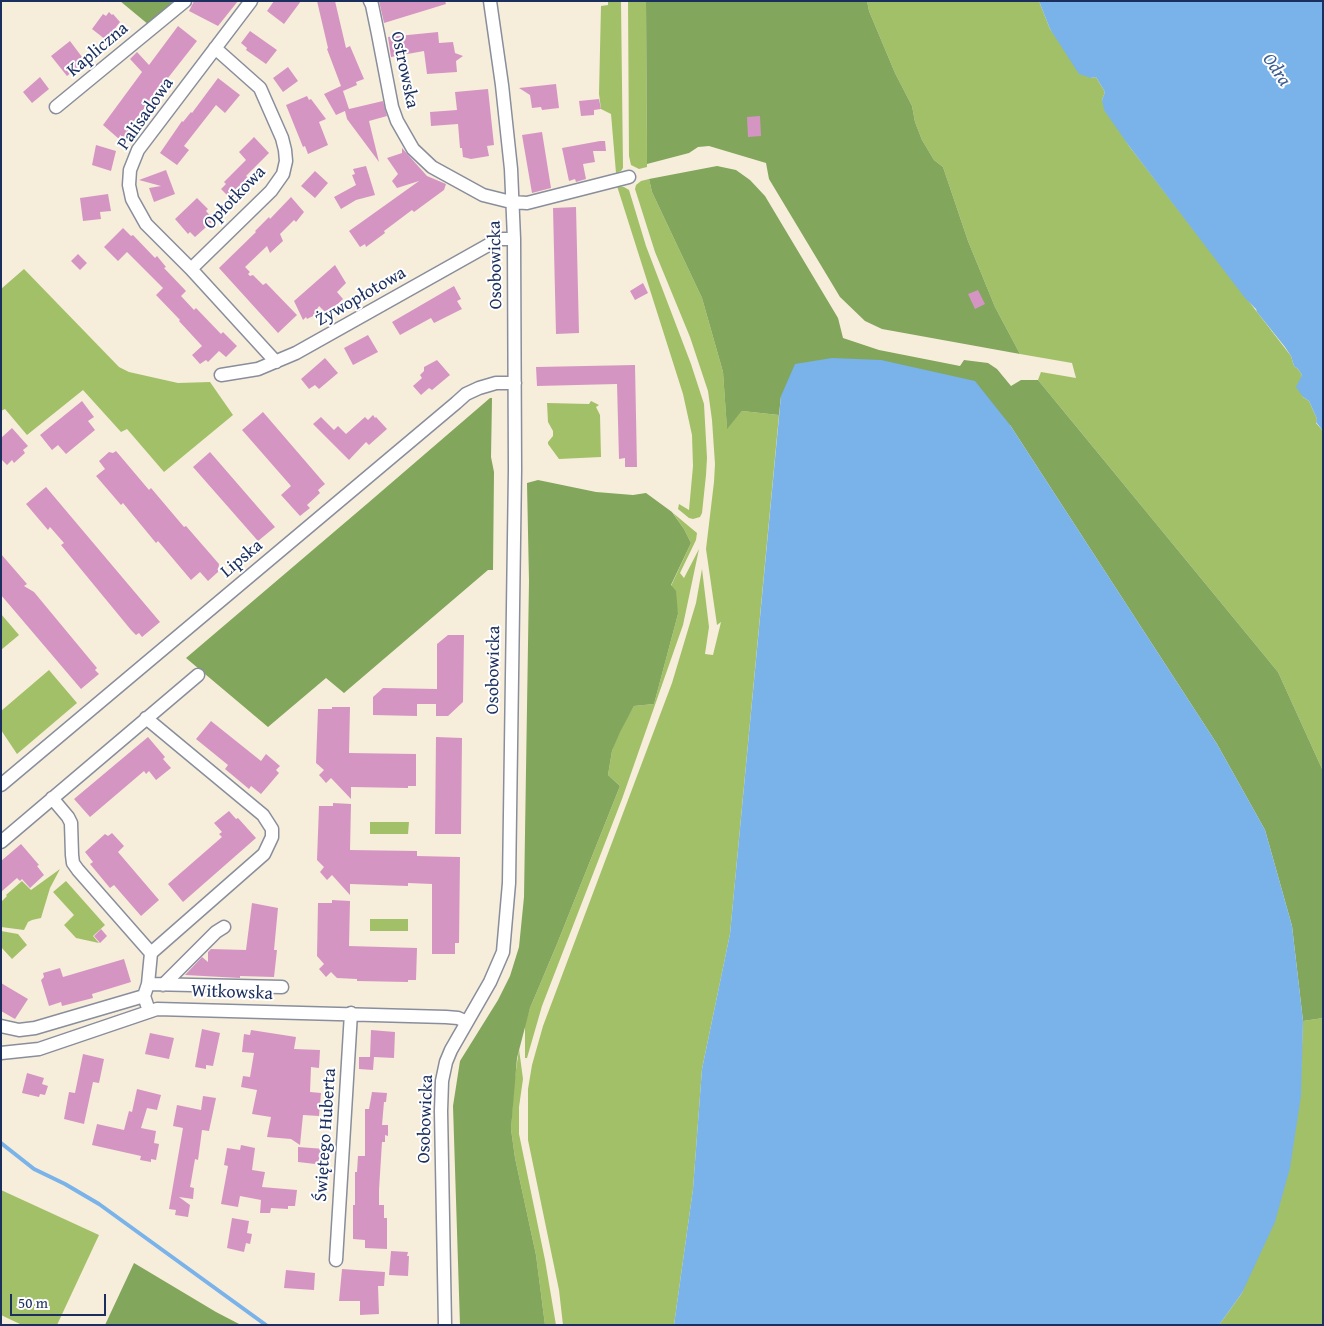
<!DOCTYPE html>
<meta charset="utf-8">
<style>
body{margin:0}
#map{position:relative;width:1324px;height:1326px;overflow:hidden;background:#f7eddb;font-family:"Gentium Book Plus",serif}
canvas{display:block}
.frame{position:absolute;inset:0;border:2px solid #1b2f5e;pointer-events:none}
.scale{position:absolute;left:10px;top:1294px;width:96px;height:22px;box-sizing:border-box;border:2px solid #1b2f5e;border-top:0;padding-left:6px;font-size:15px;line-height:18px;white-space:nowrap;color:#1b2f5e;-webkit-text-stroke:4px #fff;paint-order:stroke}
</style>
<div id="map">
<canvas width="1324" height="1326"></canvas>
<div class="frame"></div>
<div class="scale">50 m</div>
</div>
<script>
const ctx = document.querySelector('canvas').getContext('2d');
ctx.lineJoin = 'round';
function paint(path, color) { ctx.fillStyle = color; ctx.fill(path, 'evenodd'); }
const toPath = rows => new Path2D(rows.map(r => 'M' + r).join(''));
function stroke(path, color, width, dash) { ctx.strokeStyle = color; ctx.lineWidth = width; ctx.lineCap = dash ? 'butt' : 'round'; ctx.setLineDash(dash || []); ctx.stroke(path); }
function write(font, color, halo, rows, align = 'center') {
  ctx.font = font + ' "Gentium Book Plus",serif'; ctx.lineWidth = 4; ctx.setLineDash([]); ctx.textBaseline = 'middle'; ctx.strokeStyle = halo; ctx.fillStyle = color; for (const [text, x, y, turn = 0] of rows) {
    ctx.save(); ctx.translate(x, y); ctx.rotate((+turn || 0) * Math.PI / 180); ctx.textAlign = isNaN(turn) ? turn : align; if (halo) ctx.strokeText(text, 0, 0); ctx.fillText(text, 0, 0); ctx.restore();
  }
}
paint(toPath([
 [608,1,621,1,623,168,621,171,616,173,611,114,601,109,599,94,601,6,608,5],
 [628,1,646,1,647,164,647,167,639,169,631,165,629,156],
 [867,1,1039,1,1050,29,1091,78,1096,77,1105,92,1102,100,1129,146,1291,356,1294,366,1298,369,1302,375,1299,385,1303,397,1309,401,1317,419,1316,423,1323,431,1323,771,1278,672,1038,380,1041,372,1076,378,1072,363,1020,354,995,307,968,241,943,167,934,160,922,140,915,122,912,106,895,73,869,11],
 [649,179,652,192,702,298,723,372,727,428,742,411,779,415,730,934,702,1069,693,1189,674,1325,563,1325,559,1290,528,1140,528,1089,532,1065,543,1026,672,683,696,603,702,569,709,627,705,654,713,655,721,622,717,625,706,549,714,482,715,464,712,420,708,391,690,337,655,252,635,189,636,185,641,181],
 [617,186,624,187,629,190,646,246,691,364,704,404,707,458,706,475,702,513,700,517,693,519,689,518,678,509,679,504,689,510,693,466,692,435,683,394],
 [24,269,119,367,129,372,178,383,210,382,233,415,164,472,127,429,121,432,83,390,27,435,5,409,1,411,1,289],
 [591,401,599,405,596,407,600,415,601,457,559,459,548,444,548,442,553,436,553,431,548,422,547,403,589,404],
 [673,513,697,533,696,540,680,573,684,578,699,549,683,625,622,799,542,1006,527,1058,525,1058,525,1024,530,1008,557,944,620,786,608,775,612,751,619,732,634,706,654,704,678,614,671,586,691,543,684,529],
 [1,614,19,635,1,650],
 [49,670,77,703,17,754,1,730,1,711],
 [370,822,409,822,408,834,370,834],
 [60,869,50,888,41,918,32,920,28,922,24,930,1,927,1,902,7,896,6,895,22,881,31,890],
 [66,881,105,925,93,936,99,943,76,938,64,925,74,915,53,892],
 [370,919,408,919,408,931,370,931],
 [1,931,18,934,27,945,12,959,1,947],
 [1323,1018,1323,1325,1219,1325,1242,1293,1300,1096,1303,1021],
 [519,1049,523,1079,519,1107,519,1134,545,1260,556,1325,545,1325,536,1255,515,1158,511,1129,514,1084],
 [1,1190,99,1235,57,1325,22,1325,1,1315]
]), '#a2c068');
paint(toPath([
 [120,1,177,1,149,25],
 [646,1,867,1,869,11,895,73,912,106,915,122,922,140,934,160,943,167,968,241,995,307,1020,354,882,329,865,321,840,297,769,179,766,163,709,146,698,147,689,153,647,164],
 [717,166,736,170,750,180,765,196,838,318,843,338,879,350,960,366,964,360,988,363,997,369,1011,386,1021,380,1038,380,1278,672,1323,771,1323,1018,1303,1021,1292,926,1265,830,1217,744,1010,425,781,396,779,415,742,411,727,429,723,372,702,298,652,192,649,179],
 [490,398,492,398,491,457,494,472,493,570,488,570,344,693,326,678,268,727,186,658,368,503],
 [538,480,596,492,633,495,646,493,672,512,684,529,691,543,671,585,676,591,678,614,654,704,634,706,620,732,612,751,608,775,620,786,557,944,530,1008,517,1058,511,1129,515,1158,536,1255,545,1325,460,1325,453,1106,460,1061,498,1000,510,976,519,947,524,897,529,581,527,483],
 [134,1263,216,1312,241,1325,105,1325]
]), '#81a65c');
paint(toPath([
 [1039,1,1323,1,1323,431,1316,422,1317,419,1309,401,1303,397,1296,387,1302,375,1298,369,1294,366,1291,356,1285,347,1257,312,1256,309,1245,298,1129,146,1104,110,1102,100,1105,92,1096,77,1091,78,1079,74,1050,29],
 [832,358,881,360,975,381,1010,425,1217,744,1265,830,1292,926,1303,1021,1301,1096,1290,1168,1275,1222,1242,1293,1219,1325,674,1325,693,1189,702,1069,730,934,781,396,795,364]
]), '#7ab2ea');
stroke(toPath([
 [1,1143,34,1169,65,1184,99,1204,266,1325]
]), '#7ab2ea', 4);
paint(toPath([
 [194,1,238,1,218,26,189,11],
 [274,1,301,1,284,24,267,11],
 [317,1,335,1,346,48,350,46,364,79,356,82,357,85,343,91,349,109,383,101,387,116,369,121,379,162,347,119,345,111,336,115,324,94,341,86,327,49,328,48],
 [379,1,445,1,446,4,384,23],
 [109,12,112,15,113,14,120,22,106,40,92,29,103,14,106,16],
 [178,26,197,41,131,125,137,129,128,141,120,135,119,139,103,125,142,72,130,59,137,52,149,65],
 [250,31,277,50,266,64,246,50,247,48,241,43],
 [438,32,439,43,453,42,455,53,463,56,456,61,457,72,427,74,424,51,391,57,388,37],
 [70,41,85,61,67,76,51,56],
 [288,67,298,81,283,92,273,78],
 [40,77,49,89,32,103,23,92],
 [218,78,240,95,225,113,216,105,184,146,189,150,177,165,160,153,182,121,183,122,191,112,192,113],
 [556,84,559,108,542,110,541,107,532,108,530,95,519,88],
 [488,89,494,145,487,146,489,156,471,159,463,157,462,148,460,148,458,124,431,126,430,112,457,110,455,92],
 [307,96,309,100,311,99,326,119,319,122,328,145,308,154,305,146,303,147,286,105],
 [599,99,601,109,594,110,594,115,581,116,579,101],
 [760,116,761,136,748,137,747,117],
 [542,132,551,188,532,193,522,135],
 [254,137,269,153,246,176,253,182,233,201,221,189,226,184,224,182,246,160,239,152],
 [600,141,605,141,606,151,593,151,595,162,583,164,586,179,576,182,575,179,569,181,562,148],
 [96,145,116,151,111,171,92,165],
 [402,148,427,176,446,184,444,190,414,212,412,210,384,231,385,233,366,247,365,244,360,247,349,231,419,181,397,188,392,181,398,174,387,158,402,153],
 [366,166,375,195,356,200,341,209,334,197,356,185,352,175,355,174,353,169],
 [166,170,175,194,154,202,149,188,161,186,139,180],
 [315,171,328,183,315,198,301,186],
 [108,194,111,211,100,212,101,219,83,221,80,198],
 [291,197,304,212,296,222,294,220,280,234,283,241,270,253,267,246,245,267,250,272,248,274,250,276,253,275,263,285,266,283,297,315,278,333,219,268,256,232,255,231,269,217,270,219],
 [197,198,208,209,206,211,214,220,195,237,190,232,188,234,175,219],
 [576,207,579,333,556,334,553,208],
 [123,228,131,236,133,235,155,258,157,256,166,267,164,268,186,291,181,296,194,310,196,308,221,334,223,332,237,346,226,357,219,351,208,362,206,360,200,364,192,355,202,346,179,321,180,320,156,295,163,288,127,252,118,261,104,247],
 [78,254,87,263,80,270,71,261],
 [335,265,346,283,337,292,343,299,327,314,319,306,313,316,307,319,306,317,303,320,294,301],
 [643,283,648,293,635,300,630,291],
 [454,286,461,299,457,301,462,309,434,323,431,318,400,335,392,322],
 [978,290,985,304,975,309,968,294],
 [368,335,378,352,353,365,344,348],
 [325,358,338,373,319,389,315,385,309,389,301,379],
 [437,360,450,375,432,390,429,388,421,395,413,386,422,378,420,375,424,371,424,367],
 [635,365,637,467,625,467,625,458,619,459,617,384,537,386,536,367],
 [82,401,94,417,88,421,95,430,66,454,58,445,52,450,40,435],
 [263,412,325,484,318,490,320,493,307,505,310,508,300,516,281,495,291,486,242,430],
 [373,415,375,418,376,417,387,429,369,445,366,442,349,460,313,424,321,417,334,430,338,426,346,434,365,417,368,420],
 [12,428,28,446,23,450,25,453,14,463,12,460,7,465,1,459,1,438],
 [116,451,149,490,151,488,184,527,186,526,219,564,218,572,208,581,200,572,191,580,158,541,156,543,123,503,121,505,96,476,105,469,99,461,109,452,113,453],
 [210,452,275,527,258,541,193,467],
 [46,487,160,622,142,637,139,633,136,635,131,630,61,545,64,543,50,527,48,530,26,504],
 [1,554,27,584,24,586,34,592,97,668,95,670,99,674,81,689,1,595],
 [448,635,464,635,463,702,448,716,436,716,436,704,417,704,417,716,373,715,373,697,383,688,437,689,437,644],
 [332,707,350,707,349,753,416,754,416,786,408,786,408,788,351,787,351,799,331,778,326,783,319,775,324,770,316,763,318,709,332,709],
 [211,721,261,761,266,754,280,766,276,770,279,773,261,794,251,786,249,789,225,769,228,765,196,739],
 [148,737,165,757,163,759,171,768,156,780,149,771,146,774,144,771,90,817,74,799],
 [436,737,462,738,461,834,435,834],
 [333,803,351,804,350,850,417,851,417,856,460,857,459,943,455,943,455,954,432,954,432,884,408,883,408,886,350,884,350,895,332,875,327,880,320,872,324,867,317,860,319,806,333,806],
 [229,811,236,819,238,818,256,838,183,902,168,884,222,837,219,834,222,832,214,823],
 [112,833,124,846,118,852,159,900,141,916,114,885,110,888,90,864,93,862,85,852,105,834,108,836],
 [21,844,39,865,37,866,44,875,30,888,22,879,20,881,17,878,1,892,1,861],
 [332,900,350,901,349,946,417,948,416,980,408,980,408,982,357,981,357,979,337,978,331,972,326,977,319,969,324,964,317,956,318,903,332,903],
 [252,903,278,908,274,950,277,950,274,977,240,976,240,978,185,975,202,957,208,962,208,952,211,949,246,950],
 [101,929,107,936,100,943,94,936],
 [124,959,131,982,92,994,93,998,62,1006,61,1002,49,1006,41,980,44,977,43,973,60,968,63,977],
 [1,983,28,999,15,1019,1,1011],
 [202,1029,220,1033,213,1066,206,1065,206,1069,195,1067],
 [251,1030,296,1037,294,1049,320,1050,319,1068,311,1067,310,1092,321,1093,319,1116,303,1115,300,1145,291,1139,267,1137,271,1117,252,1114,257,1090,241,1087,243,1076,250,1077,254,1053,242,1052,244,1034,250,1035],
 [371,1030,395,1032,394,1058,374,1057,373,1070,359,1069,359,1057,370,1057],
 [150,1033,174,1038,169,1059,145,1054],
 [83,1054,104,1059,99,1083,93,1082,84,1124,64,1119,69,1092,75,1093],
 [27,1073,44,1078,42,1084,48,1086,45,1095,40,1094,39,1097,22,1093],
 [137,1089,161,1095,157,1110,147,1108,141,1128,156,1131,154,1143,159,1144,156,1160,151,1159,151,1162,140,1160,141,1156,92,1145,97,1124,124,1130,129,1111,132,1112],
 [372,1092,387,1093,386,1102,384,1102,382,1125,388,1125,388,1136,385,1135,385,1142,382,1142,379,1190,379,1205,384,1205,384,1218,387,1218,387,1249,365,1248,365,1240,353,1239,353,1205,355,1205,355,1172,357,1172,358,1156,365,1156,365,1109,369,1109],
 [203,1096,216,1098,209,1131,202,1130,198,1160,195,1159,191,1182,190,1187,194,1188,193,1199,179,1197,190,1205,188,1217,175,1215,176,1210,169,1209,183,1128,173,1126,177,1105,201,1110],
 [241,1145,255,1148,252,1170,265,1172,262,1187,297,1190,295,1206,288,1206,288,1209,271,1208,270,1213,260,1213,261,1200,240,1196,238,1207,221,1204,228,1166,224,1165,227,1148,240,1150],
 [298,1147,325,1149,324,1165,298,1162],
 [232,1218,249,1221,247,1233,252,1234,250,1244,246,1243,244,1252,227,1248],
 [391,1251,408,1252,407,1256,409,1256,408,1276,389,1275],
 [342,1269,385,1272,384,1286,378,1286,379,1314,360,1315,360,1301,339,1301],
 [286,1270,315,1273,314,1290,284,1288]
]), '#d595c3');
const minor = toPath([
 [251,1,138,150,130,170,129,185,132,199,146,224,191,269,276,362],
 [370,1,372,5,378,34,392,107,397,121,413,149,432,167,483,195,511,202,527,203,629,177],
 [56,107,185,1],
 [191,269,271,191,283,174,286,161,285,150,282,138,260,88,215,48],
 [221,375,258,369,296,353,499,239,514,239],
 [146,718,263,815,272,829,272,837,264,854,151,953,148,984,144,996,149,1011],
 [1,785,456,403,466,394,479,388,496,383,515,383],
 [52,798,68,817,71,823,72,855,73,863,78,870,151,953],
 [1,842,198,675],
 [148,984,282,987],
 [163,985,216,932,224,927],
 [1,1026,19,1030,35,1028,144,996],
 [1,1053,39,1049,157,1009,446,1017,458,1018,467,1022],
 [336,1260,351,1013],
 [445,1325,441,1111,442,1081,446,1062,451,1050,490,982,503,952,509,883,515,470,514,239,511,169,502,85,490,1]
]);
stroke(minor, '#898e9c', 15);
stroke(minor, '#fff', 12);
write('18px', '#1b2f5e', '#fff', [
 ["Kapliczna",98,50,-40],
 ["Ostrowska",404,70,78],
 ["Palisadowa",146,114,-55],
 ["Opłotkowa",235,198,-46],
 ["Osobowicka",496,265,-91],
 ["Żywopłotowa",361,297,-30],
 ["Lipska",242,559,-40],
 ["Osobowicka",494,670,-89],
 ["Witkowska",232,993,2],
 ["Osobowicka",426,1119,-88],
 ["Świętego Huberta",326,1135,-86]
]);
write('italic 19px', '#3c5d8f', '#fff', [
 ["Odra",1276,70,56]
]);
</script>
